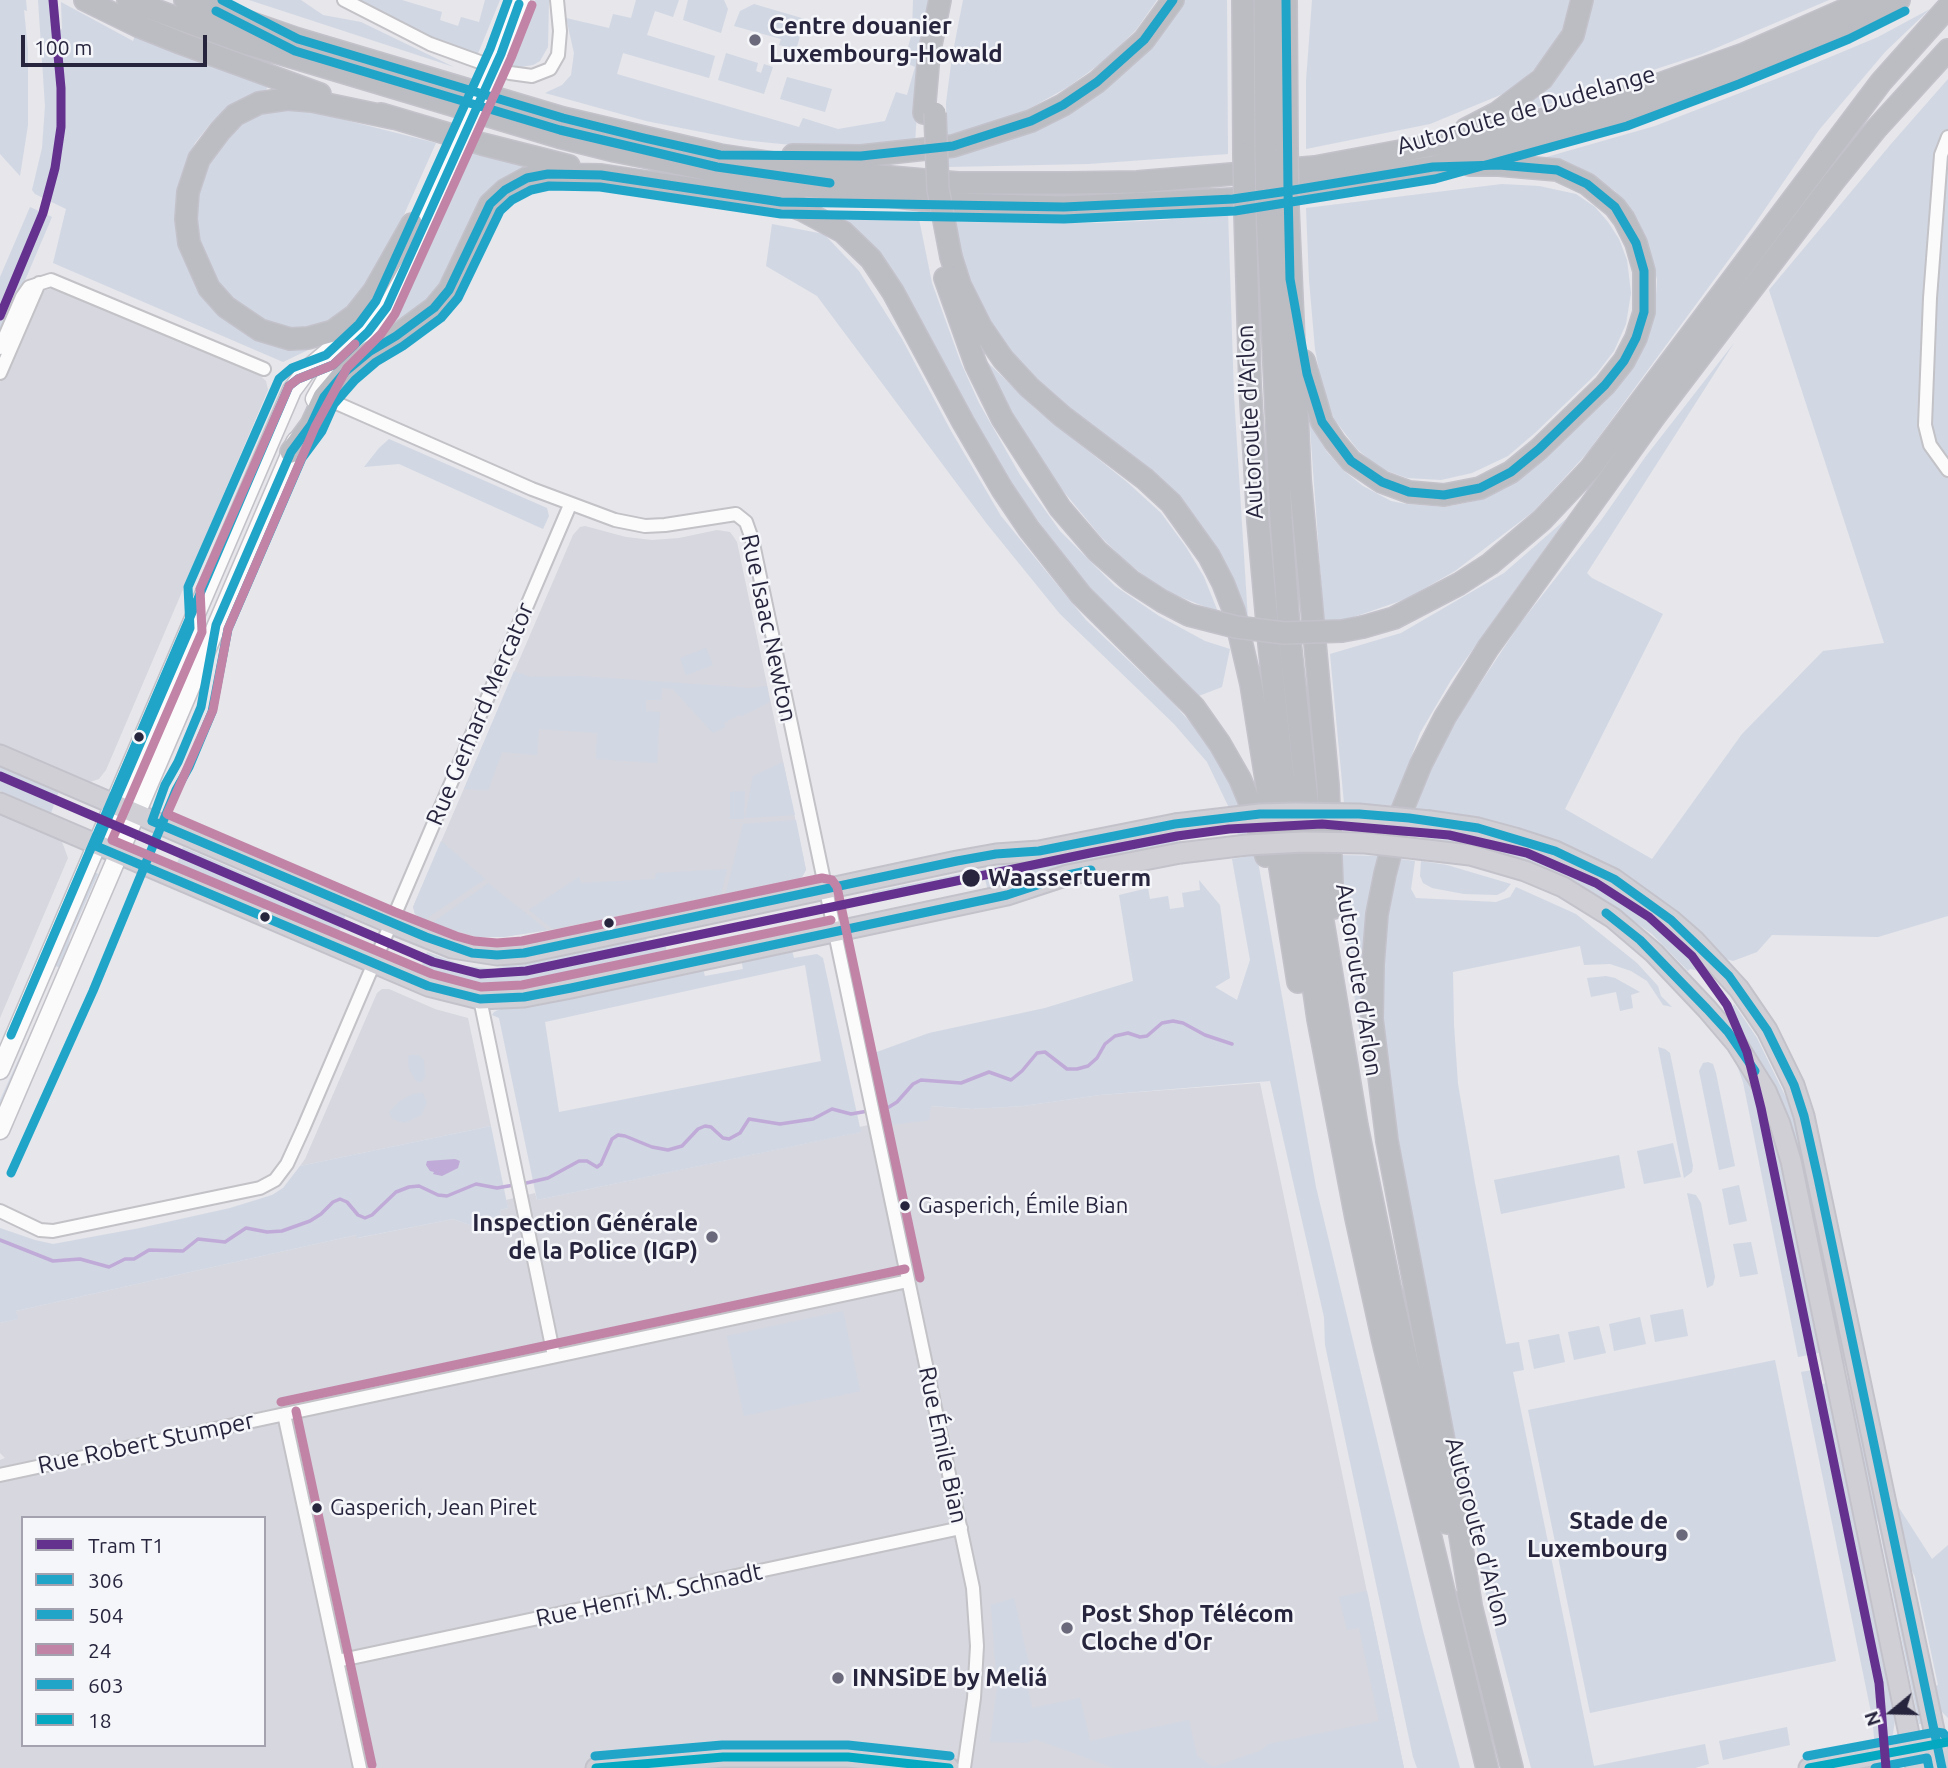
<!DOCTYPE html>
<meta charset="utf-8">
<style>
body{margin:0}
#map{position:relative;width:1948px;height:1768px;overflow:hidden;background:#e6e6eb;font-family:Ubuntu,sans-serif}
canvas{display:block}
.legend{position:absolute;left:21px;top:1516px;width:245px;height:231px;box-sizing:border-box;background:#f5f6f9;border:2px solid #a3a2ae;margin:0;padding:9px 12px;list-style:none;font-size:21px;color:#27253e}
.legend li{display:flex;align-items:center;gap:14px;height:35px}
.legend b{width:35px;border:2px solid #a3a2ae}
.north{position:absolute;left:1857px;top:1677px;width:70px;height:70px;-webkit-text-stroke:5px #f5f6f9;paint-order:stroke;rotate:251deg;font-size:19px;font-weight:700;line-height:28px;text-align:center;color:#27253e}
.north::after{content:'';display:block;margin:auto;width:24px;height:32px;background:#27253e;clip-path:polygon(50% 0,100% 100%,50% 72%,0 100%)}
.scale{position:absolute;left:21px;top:35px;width:186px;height:32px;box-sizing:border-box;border:4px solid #27253e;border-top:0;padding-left:9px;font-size:21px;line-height:24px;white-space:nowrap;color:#27253e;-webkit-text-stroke:5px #f5f6f9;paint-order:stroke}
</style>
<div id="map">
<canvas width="1948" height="1768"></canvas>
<ul class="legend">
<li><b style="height:9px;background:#64318f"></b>Tram T1</li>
<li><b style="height:9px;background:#20a5c9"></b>306</li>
<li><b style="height:9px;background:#20a5c9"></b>504</li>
<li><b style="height:9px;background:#c184a6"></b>24</li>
<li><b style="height:9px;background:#20a5c9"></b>603</li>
<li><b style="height:9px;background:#04a8c0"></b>18</li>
</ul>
<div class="north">N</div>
<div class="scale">100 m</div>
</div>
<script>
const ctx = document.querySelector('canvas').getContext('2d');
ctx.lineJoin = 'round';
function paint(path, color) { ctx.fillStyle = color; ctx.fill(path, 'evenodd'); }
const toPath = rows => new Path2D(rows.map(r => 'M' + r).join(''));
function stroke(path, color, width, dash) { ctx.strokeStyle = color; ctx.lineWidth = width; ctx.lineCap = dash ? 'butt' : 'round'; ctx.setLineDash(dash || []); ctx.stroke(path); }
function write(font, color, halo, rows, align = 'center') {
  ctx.font = font + ' Ubuntu,sans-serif'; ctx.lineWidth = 5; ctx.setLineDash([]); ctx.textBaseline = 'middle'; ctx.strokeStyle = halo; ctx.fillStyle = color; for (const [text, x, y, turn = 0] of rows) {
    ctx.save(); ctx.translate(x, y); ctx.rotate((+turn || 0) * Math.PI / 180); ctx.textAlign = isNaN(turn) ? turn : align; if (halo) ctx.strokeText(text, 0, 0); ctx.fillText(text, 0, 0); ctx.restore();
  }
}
paint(toPath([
 [53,288,62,289,257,373,266,381,268,390,106,770,99,779,87,783,0,749,0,382,37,297,43,291],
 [585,526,626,537,652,540,679,538,717,530,730,532,733,536,737,542,806,870,802,877,798,879,557,929,503,937,477,937,450,930,420,918,415,914,413,907,573,535,580,527],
 [0,810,61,839,68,858,0,1018],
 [382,989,389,989,435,1009,468,1018,491,1126,300,1166,305,1159,377,993],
 [1260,1083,1404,1768,0,1768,0,1460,5,1458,0,1453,0,1323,17,1319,16,1311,356,1235,358,1238,453,1219,479,1228,510,1221,501,1218,500,1210,508,1208,506,1200,535,1193,537,1200,860,1132,859,1127,889,1121,890,1124,931,1106,972,1109,1023,1106,1100,1095],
 [23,1518,264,1518,264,1745,23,1745]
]), '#d6d7df');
paint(toPath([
 [0,0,26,0,27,11,24,10,28,50,28,125,20,176,0,154],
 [38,0,56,0,60,30,62,29,61,2,133,41,136,33,268,86,265,92,231,106,210,124,195,143,185,166,178,190,218,308,327,341,283,362,53,263,66,209,35,194,32,190,42,148,45,106],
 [249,0,301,0,323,15,361,22,454,67],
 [357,0,402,0,442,12,440,20,458,26,461,17,479,22,485,0,500,0,477,56,434,38],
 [535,0,549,0,548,47,540,61,533,65,521,67,510,65],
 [636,0,679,0,673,17,655,11,647,35,715,56,709,78,623,53,617,74,799,127,803,118,838,129,885,121,896,92,907,95,915,67,904,62,912,33,913,0,934,0,918,94,915,144,821,148,742,140,646,121,545,93,562,85,571,75,574,53,566,18,609,28,613,14,631,18],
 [688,0,724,0,728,9,721,33,683,20],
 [963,0,1157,0,1136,30,1104,61,1068,87,1009,120,947,138,946,103,952,57],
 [1180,0,1227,0,1228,154,1088,164,948,167,946,154,1043,123],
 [1312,0,1570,0,1562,30,1545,60,1510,91,1430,124,1306,149,1306,81],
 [1591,0,1829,0,1702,54,1527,111,1528,104,1546,90,1568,63,1583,35],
 [754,4,805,19,796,50,779,45,781,39,734,26,740,11],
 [1930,9,1885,52,1819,130,1752,228,1587,453,1534,511,1455,571,1406,599,1345,620,1324,623,1309,414,1316,434,1327,452,1344,471,1363,486,1391,501,1406,504,1444,507,1461,504,1478,500,1504,489,1534,468,1604,402,1628,373,1646,341,1655,311,1657,280,1650,250,1638,220,1615,191,1598,179,1579,169,1543,158,1655,126,1799,70,1878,37],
 [726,53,758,63,756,71,761,73,764,64,773,67,764,94,718,80],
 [787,77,832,89,825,112,780,99],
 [1948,79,1948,916,1878,937,1772,935,1757,952,1733,961,1720,957,1640,888,1431,811,1414,809,1440,748,1462,711,1519,625,1602,519,1646,456,1734,343,1587,573,1592,578,1663,614,1565,809,1652,859,1742,734,1823,651,1884,643,1769,290,1891,144],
 [302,109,436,143,382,264,347,314,326,326,303,331,275,326,239,308,212,277,200,252,195,221,198,188,211,158,227,137,248,119,274,110],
 [472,151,553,167,523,172,434,297,378,338,417,266],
 [1502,184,1539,186,1576,194,1595,207,1608,222,1619,239,1627,260,1631,293,1626,324,1614,351,1597,373,1536,432,1508,456,1472,473,1441,480,1407,478,1379,468,1357,449,1334,419,1322,386,1315,349,1309,280,1306,208],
 [30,207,52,217,0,339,0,277],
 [1228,212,1234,396,1248,620,1241,598,1217,550,1180,499,1062,405,1031,375,1009,349,989,321,968,278,953,222,1098,223,1164,220],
 [830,214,919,219,932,283,961,363,979,403,1020,475,1060,531,1115,586,1159,616,1205,641,1230,649,1222,687,1196,697,1100,600,1075,571,1006,477,958,393,918,316,890,269,869,242],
 [772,224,824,234,859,271,902,339,951,431,1001,516,1086,620,1171,701,1199,732,1215,755,1241,806,1257,856,1316,1187,1423,1631,1460,1768,1417,1768,1413,1757,1325,1345,1324,1317,1270,1081,1100,1095,1023,1106,972,1109,931,1106,929,1120,890,1125,874,1053,929,1033,1045,1008,1133,981,1119,895,1148,888,1150,899,1168,896,1170,909,1184,907,1182,893,1200,890,1199,880,1220,905,1230,978,1215,987,1237,1000,1250,960,1232,859,1244,857,1232,814,1207,762,1174,724,1060,614,987,524,817,296,766,266],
 [985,360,1038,411,1127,482,1161,513,1186,547,1204,577,1218,612,1173,594,1147,578,1123,559,1101,537,1051,476,1024,436],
 [389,439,547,508,549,516,543,529,399,464,364,467,379,448],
 [1566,519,1451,680,1420,733,1393,806,1344,803,1330,654,1401,633,1504,573],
 [706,648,713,665,686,675,680,658],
 [514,671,530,677,579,676,751,688,767,686,770,702,742,716,739,715,724,723,725,727,713,733,673,689,662,688,661,700,646,700,646,711,660,712,657,763,596,759,597,733,539,729,537,755,502,752,488,790,464,789],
 [783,762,795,815,745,818,753,776],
 [0,763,60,788,51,813,0,791],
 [745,791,744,819,730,819,730,792],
 [796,820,806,870,802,877,726,893,743,824],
 [1429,827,1474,835,1541,853,1605,882,1685,940,1713,974,1690,969,1688,971,1652,934,1598,897,1572,883,1427,843],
 [1176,830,1179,846,988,891,983,871,872,895,872,892],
 [441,841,485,879,424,920,415,914,413,907],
 [183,847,309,902,347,912,337,936,269,907,247,902,174,872],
 [1340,855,1380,856,1373,889,1362,968,1364,1034,1360,1034,1343,918],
 [1400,859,1415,861,1411,889,1416,898,1496,902,1510,897,1516,887,1576,914,1637,963,1658,986,1661,996,1672,1007,1663,1005,1647,981,1631,971,1610,964,1584,965,1580,946,1453,972,1454,1025,1458,1084,1475,1183,1506,1344,1519,1342,1524,1370,1513,1372,1594,1766,1705,1744,1709,1764,1695,1768,1531,1768,1486,1595,1397,1144,1382,1029,1381,975,1391,888],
 [1421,861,1447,865,1511,884,1505,891,1497,895,1464,894,1432,888,1423,883,1420,876],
 [727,869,721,894,553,929,529,910,579,877,581,883,655,879,656,873],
 [93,871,98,874,70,937,64,965,0,1114,0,1100,60,968,52,964],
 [489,883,489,884,547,930,503,937,477,937,432,923],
 [787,926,788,930,548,985,486,992,418,975,427,952,465,966,495,969,514,962,645,934,647,942,664,939,667,952],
 [791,947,794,958,817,954,823,958,861,1132,537,1200,499,1018,492,1015,494,1012,504,1007,702,966,705,976,743,969,741,958],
 [805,965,821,1061,559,1112,545,1022],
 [1606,976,1615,978,1640,992,1631,995,1633,1008,1620,1011,1616,992,1591,997,1587,978],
 [1734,1004,1757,1038,1796,1118,1850,1363,1840,1365,1754,1056,1732,1008],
 [1708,1021,1735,1051,1774,1125,1824,1352,1798,1357,1743,1082,1733,1054,1704,1022],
 [1658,1047,1665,1049,1670,1053,1693,1166,1692,1172,1684,1178],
 [410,1055,418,1055,424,1060,425,1077,421,1082,416,1081,409,1069,408,1057],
 [1708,1062,1713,1064,1716,1073,1735,1166,1719,1170,1699,1071,1703,1063],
 [423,1093,427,1103,421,1115,405,1123,392,1119,389,1112,400,1101,413,1094],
 [491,1126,508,1208,500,1210,501,1217,510,1216,511,1221,479,1228,453,1219,357,1238,356,1235,16,1311,18,1319,0,1323,0,1228,35,1240,53,1244,140,1228,230,1208,272,1195,283,1188,300,1166],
 [1673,1143,1681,1177,1644,1184,1637,1151],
 [1619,1155,1625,1188,1501,1214,1494,1180],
 [1739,1185,1747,1221,1729,1225,1722,1189],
 [1687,1193,1696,1195,1701,1203,1715,1277,1713,1285,1707,1288],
 [1751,1242,1758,1274,1740,1277,1733,1244],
 [1683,1309,1688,1336,1655,1342,1650,1315],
 [843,1311,860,1391,744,1416,727,1336],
 [1640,1317,1646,1344,1614,1351,1609,1324],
 [1599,1326,1606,1353,1574,1360,1568,1332],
 [1559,1334,1565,1362,1534,1369,1528,1340],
 [1775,1360,1836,1661,1590,1713,1528,1410],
 [1818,1369,1821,1384,1831,1383,1879,1620,1881,1651,1895,1720,1893,1734,1890,1739,1875,1747,1872,1717,1801,1372],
 [1854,1378,1922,1717,1922,1724,1919,1724,1878,1523,1867,1494,1843,1380],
 [1894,1500,1932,1559,1948,1545,1948,1718,1937,1707,1931,1687,1938,1685,1915,1577,1905,1556],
 [1367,1591,1404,1768,1114,1768,1035,1739,1027,1743,990,1742,997,1688,991,1605,1014,1598,1029,1665,1023,1666,1032,1708,1080,1698,1090,1741,1189,1720,1197,1756,1213,1767,1260,1751,1269,1744,1379,1721,1359,1628,1347,1630,1339,1597],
 [1787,1727,1790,1745,1723,1760,1719,1741]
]), '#d1d7e3');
paint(toPath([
 [455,1159,460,1161,458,1168,442,1176,433,1174,434,1172,430,1171,426,1165,427,1161]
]), '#c0aad7');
stroke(toPath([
 [876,1109,889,1107,897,1102,913,1084,921,1080,961,1083,989,1072,1011,1080,1022,1071,1037,1053,1045,1052,1067,1069,1077,1069,1088,1066,1097,1058,1105,1044,1115,1036,1128,1033,1140,1037,1147,1036,1162,1023,1173,1021,1183,1023,1205,1035,1232,1044],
 [522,1184,548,1178,579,1161,587,1161,597,1167,601,1164,612,1139,618,1135,625,1136,652,1147,668,1150,682,1146,698,1129,705,1126,711,1127,723,1138,729,1139,740,1133,749,1119,780,1124,813,1119,832,1109,851,1114,868,1111],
 [0,1240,53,1261,80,1259,109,1267,125,1259,134,1259,149,1250,183,1251,198,1239,225,1242,246,1228,267,1232,282,1231,310,1221,321,1214,333,1202,340,1199,347,1202,358,1215,365,1218,372,1215,396,1192,409,1187,419,1186,438,1195,447,1196,476,1184,497,1188,514,1185]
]), '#c0aad7', 3.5);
const street = toPath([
 [344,0,430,44,510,73,532,76,550,69,558,55,560,31,557,0],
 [1948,137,1941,155,1930,298,1925,425,1930,445,1948,470],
 [0,348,22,297,29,287,51,280,264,369],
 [0,373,39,283],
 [334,402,532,489,615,520,645,526,665,525,736,514,746,522,752,539,973,1588,977,1646,974,1698,964,1768],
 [480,999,554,1356],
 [0,1211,40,1230,53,1231,260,1188,275,1180,287,1164,303,1129,570,505],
 [284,1414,360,1768],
 [0,1475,908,1281],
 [337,1661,961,1528]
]);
const secondary = toPath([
 [500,53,521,0],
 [315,399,337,360,372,325,384,309,453,155],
 [0,1070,292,390,307,370,341,341],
 [0,1130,296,441]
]);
const primary = toPath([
 [0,755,390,923,452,948,497,955,524,953,591,939,957,861,996,854,1039,851,1175,824],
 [0,803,428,986,480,999,524,997,571,988,1007,895,1068,875,1180,853],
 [1430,821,1478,828,1515,838,1555,851,1614,879,1671,920,1695,941,1739,989,1767,1030,1794,1085,1804,1116,1942,1768],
 [1427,850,1470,855,1525,871,1563,887,1613,918,1654,953,1707,1009,1736,1043,1766,1091,1780,1124,1791,1161,1916,1768],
 [596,1768,723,1757,848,1757,949,1768],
 [1809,1768,1922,1746]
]);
const highway = toPath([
 [85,0,138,26,183,44,320,94],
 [128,0,245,43,559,137,615,151,760,180,955,204,1064,207,1233,199,1433,167,1624,114,1735,73,1844,28,1899,0],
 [185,0,298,39,563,118,720,155,834,172,958,183,1067,183,1137,182,1315,167,1433,145,1571,113,1606,103,1744,54,1867,0],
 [1243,0,1244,154],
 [1265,0,1266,152],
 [1286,0,1287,149],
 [924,113,929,54,940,0],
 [381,114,482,144,569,166],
 [393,118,312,101,287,99,259,103,235,115,220,131,199,159,188,192,186,219,189,243,209,288,226,307,260,330,290,339,308,338,333,331,355,315,374,291,412,224],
 [1466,129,1497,113,1542,79,1573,35,1582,0],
 [793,155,861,156,953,146,1031,121,1063,105,1097,82,1144,40,1173,0],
 [781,202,802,210,843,232,871,259,893,292,963,422,1002,489,1029,529,1081,595,1194,707,1220,744,1240,779,1253,810,1266,856],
 [1288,208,1300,479,1328,785,1333,908],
 [1267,210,1281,518,1290,642,1315,874,1357,1126,1390,1287,1435,1484,1447,1523],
 [1245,213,1250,384,1258,521,1269,644,1282,768,1318,1019,1356,1218,1383,1341,1487,1768],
 [951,257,960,285,981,327,1003,359,1029,387,1062,416,1145,479,1171,503,1209,556,1223,583,1234,611,1251,684,1298,982],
 [945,278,976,365,1002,418,1060,508,1097,551,1131,581,1162,601,1189,615],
 [1304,361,1322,422,1335,442,1351,461,1382,482,1409,492,1444,495,1480,488,1511,472,1539,449,1605,385,1624,361,1636,338,1644,312,1644,271,1636,243,1624,219,1615,207,1587,184,1557,170,1499,165,1470,165],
 [291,452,311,425,324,397,346,371,369,352,396,336,434,308,449,290,490,204,505,190,527,178,548,174,601,175,781,202,796,202],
 [1363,627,1394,618,1459,584,1490,564,1542,520,1590,469,1881,82,1948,7],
 [1468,1594,1512,1768],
 [1471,1605,1451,1478,1387,1141,1372,1019,1373,964,1377,914,1385,874,1401,813,1421,764,1445,717,1488,648,1655,416,1834,181,1876,129,1948,50]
]);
stroke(street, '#c2c2c7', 16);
stroke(secondary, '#c2c2c8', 21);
stroke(primary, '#c3c2ca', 23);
stroke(highway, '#c3c2ca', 24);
stroke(street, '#fbfbfc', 12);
stroke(secondary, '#fbfbfc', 18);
stroke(primary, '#d0cfd6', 19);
stroke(highway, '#bcbcc3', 21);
const secondaryBridge = toPath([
 [453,155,500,53]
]);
const primaryBridge = toPath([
 [1175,824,1260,814,1295,813,1359,814,1430,821],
 [1180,853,1247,845,1303,842,1365,843,1427,850]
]);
const highwayBridge = toPath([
 [935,113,938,189,951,257],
 [1287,149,1288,208],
 [1266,152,1267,210],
 [1244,154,1245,213],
 [1189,615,1236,627,1284,633,1342,631,1363,627]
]);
stroke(secondaryBridge, '#c2c2c8', 21, []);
stroke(primaryBridge, '#c3c2ca', 23, []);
stroke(highwayBridge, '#c3c2ca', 24, []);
stroke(secondaryBridge, '#fbfbfc', 18);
stroke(primaryBridge, '#d0cfd6', 19);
stroke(highwayBridge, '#bcbcc3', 21);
stroke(toPath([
 [222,0,298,39,563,118,644,138,720,155,861,156,953,146,1031,121,1063,105,1097,82,1144,40,1173,0],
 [508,0,490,49,376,301,359,324,326,355,292,368,279,379,188,587,190,628,96,846,428,986,480,999,524,997,571,988,1007,895,1068,875,1091,870],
 [1286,0,1288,191],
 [1499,165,1557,170,1587,184,1615,207,1636,243,1644,271,1644,312,1636,338,1624,361,1605,385,1539,449,1511,472,1480,488,1444,495,1409,492,1382,482,1351,461,1322,422,1307,374,1290,279,1288,191,1433,167,1499,165],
 [1288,191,1233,199,1064,207,781,202,601,175,548,174,527,178,505,190,490,204,449,290,434,308,396,336,369,352,346,371,324,397,311,425,291,452,216,625,201,707,178,762,165,785,152,821,426,937,472,953,497,955,524,953,957,861,996,854,1039,851,1175,824,1260,814,1359,814,1409,818,1478,828,1555,851,1614,879,1671,920,1729,976,1767,1030,1794,1085,1804,1116,1818,1178,1942,1768],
 [1606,913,1640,940,1707,1009,1728,1032,1755,1071]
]), '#20a5c9', 9);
stroke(toPath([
 [216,11,295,51,560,130,717,167,830,183],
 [11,1035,289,386,298,379,333,365,368,332,387,307,501,54,519,4],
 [11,1173,93,991,176,790,189,767,212,712,228,629,302,458,322,431,334,404,355,380,376,362,403,346,441,318,458,298,500,211,512,200,531,190,549,186,600,187,781,214,1064,219,1235,211,1435,179,1627,126,1739,84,1849,39,1905,11],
 [1875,1768,1927,1758,1929,1768]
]), '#20a5c9', 9);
stroke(toPath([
 [532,5,511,58,395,314,381,334,347,368,315,427,228,629,213,710,167,814,395,912,456,936,474,941,497,943,522,941,822,878,832,880,837,887,920,1278],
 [355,344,333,365,298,379,289,386,200,589,202,632,112,840,432,974,481,987,522,985,831,920],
 [281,1402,905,1269],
 [296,1411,372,1765]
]), '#c184a6', 9);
stroke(toPath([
 [595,1756,722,1745,848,1745,950,1756],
 [1807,1756,1936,1732,1943,1733,1948,1739]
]), '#20a5c9', 9);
stroke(toPath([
 [596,1768,723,1757,848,1757,949,1768],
 [1809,1768,1948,1742]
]), '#04a8c0', 9);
stroke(toPath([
 [0,316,43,213,55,168,61,127,61,88,53,0],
 [0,776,433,962,480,974,526,971,1090,853,1177,836,1229,829,1322,824,1449,835,1527,853,1596,883,1649,917,1692,956,1727,1005,1747,1052,1761,1108,1879,1683,1886,1768]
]), '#64318f', 9);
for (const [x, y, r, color] of [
 [755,40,7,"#6a697b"],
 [139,737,6,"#27253e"],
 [971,878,10,"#27253e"],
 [265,917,6,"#27253e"],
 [609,923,6,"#27253e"],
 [905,1206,6,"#27253e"],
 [712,1237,7,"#6a697b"],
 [317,1508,6,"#27253e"],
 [1682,1535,7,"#6a697b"],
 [1067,1628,7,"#6a697b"],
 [838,1678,7,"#6a697b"]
]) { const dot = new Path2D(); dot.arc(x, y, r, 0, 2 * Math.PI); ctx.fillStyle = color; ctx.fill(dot); stroke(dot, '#f5f6f9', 2.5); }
write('22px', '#27253e', '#f5f6f9', [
 ["Gasperich, Émile Bian",918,1206],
 ["Gasperich, Jean Piret",330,1508]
], 'left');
write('bold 24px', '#27253e', '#f5f6f9', [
 ["Centre douanier",769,26],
 ["Luxembourg-Howald",769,54],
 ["Inspection Générale",698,1223,"right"],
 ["de la Police (IGP)",698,1251,"right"],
 ["Stade de",1668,1521,"right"],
 ["Luxembourg",1668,1549,"right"],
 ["Post Shop Télécom",1081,1614],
 ["Cloche d'Or",1081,1642],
 ["INNSiDE by Meliá",852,1678]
], 'left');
write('24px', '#27253e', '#f5f6f9', [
 ["Autoroute de Dudelange",1526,110,-16],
 ["Autoroute d'Arlon",1250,422,-93],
 ["Rue Isaac Newton",769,628,78],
 ["Rue Gerhard Mercator",480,714,-67],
 ["Autoroute d'Arlon",1359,980,81],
 ["Rue Robert Stumper",146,1443,-12],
 ["Rue Émile Bian",943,1445,78],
 ["Autoroute d'Arlon",1478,1532,75],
 ["Rue Henri M. Schnadt",649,1595,-12]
]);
write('bold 24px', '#27253e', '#f5f6f9', [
 ["Waassertuerm",988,878]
], 'left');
</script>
